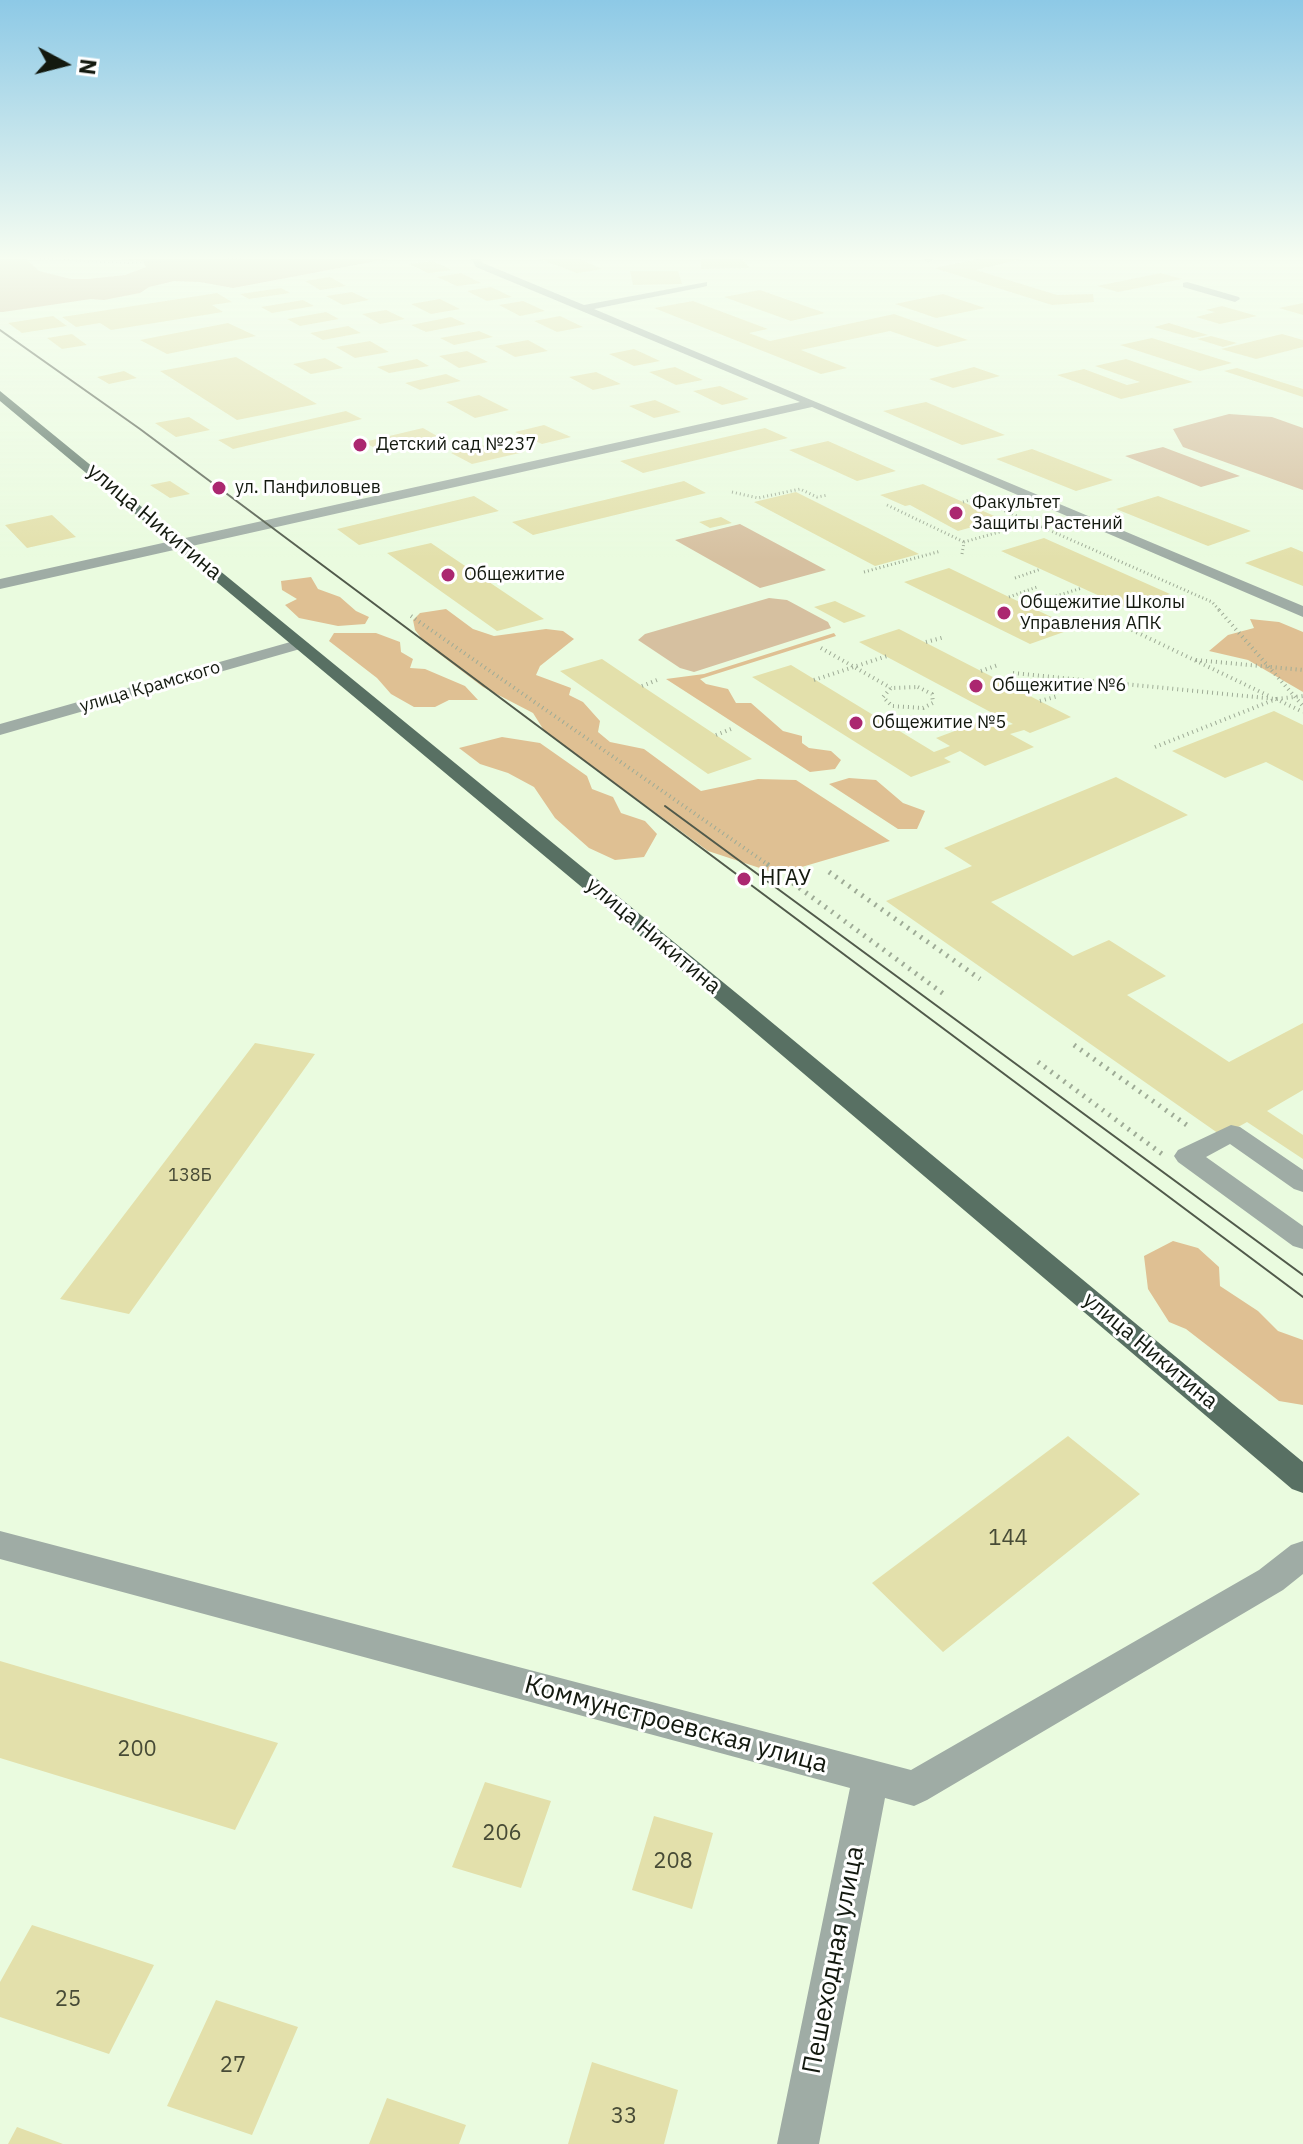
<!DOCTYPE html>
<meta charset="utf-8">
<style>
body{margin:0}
#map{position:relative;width:1303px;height:2144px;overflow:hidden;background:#eafbdf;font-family:"IBM Plex Sans",sans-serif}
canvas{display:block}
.north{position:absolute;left:24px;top:24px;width:80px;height:80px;-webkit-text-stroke:6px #fff;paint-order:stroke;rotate:97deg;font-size:22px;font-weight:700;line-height:32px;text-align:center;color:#13190f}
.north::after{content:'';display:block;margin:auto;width:28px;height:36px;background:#13190f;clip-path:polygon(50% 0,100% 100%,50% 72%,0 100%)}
</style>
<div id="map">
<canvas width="1303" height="2144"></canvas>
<div class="north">N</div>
</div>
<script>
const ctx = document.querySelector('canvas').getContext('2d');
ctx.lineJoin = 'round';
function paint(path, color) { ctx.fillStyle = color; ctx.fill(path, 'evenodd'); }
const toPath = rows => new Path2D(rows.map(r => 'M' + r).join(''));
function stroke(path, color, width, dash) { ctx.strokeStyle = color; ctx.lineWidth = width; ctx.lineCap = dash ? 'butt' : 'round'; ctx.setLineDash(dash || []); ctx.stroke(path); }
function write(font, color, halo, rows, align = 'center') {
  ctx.font = font + ' "IBM Plex Sans",sans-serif'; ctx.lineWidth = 6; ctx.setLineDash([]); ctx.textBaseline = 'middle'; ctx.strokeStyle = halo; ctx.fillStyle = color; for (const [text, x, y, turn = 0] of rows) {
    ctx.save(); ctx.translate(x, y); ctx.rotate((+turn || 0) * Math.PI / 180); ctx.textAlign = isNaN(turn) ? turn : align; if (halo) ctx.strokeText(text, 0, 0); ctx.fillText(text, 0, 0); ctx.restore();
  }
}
paint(toPath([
 [0,259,26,259,39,271,71,279,88,279,125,275,146,267,143,261,121,259,387,259,233,288,200,282,174,281,149,287,140,293,104,300,91,299,3,312,0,312],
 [1229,414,1272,417,1303,428,1303,490,1183,447,1173,429],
 [1163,447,1240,476,1201,487,1125,456],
 [740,524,826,570,760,588,675,540],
 [769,598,787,600,828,622,831,628,694,672,680,668,638,640,645,634]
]), '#d6c0a0');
paint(toPath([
 [311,577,318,589,340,597,356,611,369,617,365,624,338,626,299,618,285,605,297,599,282,590,281,581],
 [446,609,473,629,494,636,546,629,563,631,574,639,540,666,536,675,571,688,569,695,583,702,600,721,598,732,610,742,644,749,701,791,758,779,796,780,890,841,778,874,708,851,545,732,533,713,483,687,425,643,415,630,413,620,420,613],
 [1250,619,1279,622,1303,632,1303,692,1248,660,1209,651,1228,635,1254,628],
 [334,633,376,633,400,642,401,652,413,659,410,668,425,669,465,686,478,700,449,700,435,707,414,707,391,694,377,678,329,641],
 [834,633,836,636,700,679,706,684,728,689,736,703,751,703,783,731,802,736,802,743,809,748,831,751,841,760,835,769,810,772,666,679,704,674],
 [502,737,540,743,587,776,592,789,613,797,621,813,645,821,657,834,644,857,615,860,589,848,555,818,534,787,508,773,480,764,459,748],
 [849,778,876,780,903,803,925,811,917,829,898,829,829,784],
 [1173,1241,1198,1248,1219,1267,1220,1286,1258,1311,1278,1331,1303,1340,1303,1405,1279,1401,1186,1329,1169,1322,1148,1289,1144,1256]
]), '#dfc093');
paint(toPath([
 [540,259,580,259,602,269,577,273],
 [701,259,742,259,750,268,701,269],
 [979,259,1021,259,976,270,1057,295,1093,294,1094,302,1052,305,934,268],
 [433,261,452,270,428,273,409,264],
 [630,271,678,271,682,284,633,285],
 [461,273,481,283,457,286,437,277],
 [1161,273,1182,279,1118,292,1097,286],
 [330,277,346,286,320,290,305,281],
 [491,287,512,297,487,301,467,291],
 [281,288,290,293,249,299,240,294],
 [760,290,825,313,791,321,724,297],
 [352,292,369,300,343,305,326,296],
 [217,293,232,302,212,305,223,312,111,330,100,323,76,327,62,317],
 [943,294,985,308,936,318,895,304],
 [440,299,460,309,431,314,411,304],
 [303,300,314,306,272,313,261,307],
 [523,301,545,311,520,316,499,305],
 [693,301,768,329,749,333,770,341,894,314,968,340,937,347,890,331,801,350,847,368,821,374,654,308],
 [1303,303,1303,315,1279,308],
 [1222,306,1257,316,1220,324,1196,317,1215,312,1206,310],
 [386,310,405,319,380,324,362,314],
 [326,312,339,319,300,326,287,319],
 [53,316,67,326,22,333,8,323],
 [560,316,583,327,557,332,534,321],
 [451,317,466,324,426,332,411,325],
 [228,323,256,336,167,354,140,340],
 [1169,323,1208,335,1193,338,1154,327],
 [348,326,361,333,323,340,310,333],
 [479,331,493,337,454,345,440,338],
 [72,334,87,345,62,349,47,338],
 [1282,334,1303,340,1303,347,1256,359,1221,349],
 [1211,336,1237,343,1223,347,1197,339],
 [1152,338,1232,363,1200,371,1120,345],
 [528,340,548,351,515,357,495,346],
 [370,341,389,352,355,358,336,347],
 [634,349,660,361,634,366,609,354],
 [467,351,488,362,459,368,439,356],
 [236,357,317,404,237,420,160,371],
 [325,358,343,368,311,374,293,364],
 [417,359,429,366,389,373,377,367],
 [1126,359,1193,382,1121,399,1057,375,1084,369,1127,385,1140,382,1095,366],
 [675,367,703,380,676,385,649,372],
 [974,367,1000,376,953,388,929,379],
 [1237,368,1303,389,1303,397,1224,371],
 [124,371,137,378,109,384,97,377],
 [596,372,621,384,593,390,569,377],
 [446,374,461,381,420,390,405,383],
 [720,386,749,399,722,405,693,391],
 [479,395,509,410,475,418,446,402],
 [655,400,681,412,654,418,629,406],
 [926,402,1005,435,962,445,883,411],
 [346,411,362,419,233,449,218,440],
 [189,417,210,430,176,437,155,423],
 [544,425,571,437,542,444,515,432],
 [423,428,437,436,378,450,364,442],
 [765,428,788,438,643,473,620,461],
 [503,441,524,452,472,464,451,453],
 [828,441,896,471,857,481,789,450],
 [1032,449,1113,480,1076,491,996,459],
 [170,481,190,494,170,498,150,485],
 [684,481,706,493,533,535,512,522],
 [923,484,963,502,1001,519,958,531,910,505,905,506,880,495],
 [796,492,876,532,919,554,875,566,754,502],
 [474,496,499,511,359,545,337,529],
 [1158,496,1251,531,1208,546,1116,509],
 [52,515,76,537,27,548,5,525],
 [721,517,732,523,710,528,699,522],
 [1044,538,1170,594,1126,608,1001,551],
 [431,543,544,619,497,631,387,553],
 [1291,547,1303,552,1303,586,1245,563],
 [949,568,1009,597,1075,628,1030,644,904,582],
 [835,601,866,616,844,623,814,607],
 [899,629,981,671,1071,717,1030,733,1024,730,1010,734,1034,747,985,766,960,751,944,758,951,762,911,777,752,677,791,665,934,752,950,746,936,738,984,720,999,728,1013,724,859,642],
 [602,659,642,686,752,759,708,774,560,671],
 [1274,711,1303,725,1303,781,1266,762,1225,778,1172,751],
 [1116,777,1188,815,991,902,1073,956,1109,940,1166,976,1127,995,1229,1062,1303,1023,1303,1090,1267,1111,1303,1135,1303,1159,1247,1122,1222,1136,886,901,972,866,944,848],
 [255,1043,315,1054,129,1314,60,1299],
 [1068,1436,1140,1494,943,1652,872,1583],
 [0,1661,278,1743,235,1830,0,1758],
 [485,1782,551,1801,521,1888,452,1867],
 [654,1816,713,1833,692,1909,632,1890],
 [32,1925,154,1965,109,2054,0,2017,0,1982],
 [216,2000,298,2027,252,2135,167,2106],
 [592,2062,678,2090,664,2144,568,2144],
 [387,2098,466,2125,459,2144,369,2144],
 [17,2127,63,2144,8,2144]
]), '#e3e0ab');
stroke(toPath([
 [40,259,128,263,242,259]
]), '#9eab96', 2, [1, 3]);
stroke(toPath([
 [732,492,758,498,800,489,817,497,828,495],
 [963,502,976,498,981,500],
 [887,505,964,542],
 [1001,509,1212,602,1221,612],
 [962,554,964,542,1031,523],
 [864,572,941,551],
 [1015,578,1041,569],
 [1056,596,1082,588],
 [1009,597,1037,587]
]), '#9eab96', 3, [1, 3]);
stroke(toPath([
 [1219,610,1303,706],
 [411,616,770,866],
 [1132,630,1271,697],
 [926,642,945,637],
 [821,648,891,688],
 [1196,660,1303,670],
 [981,671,998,665],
 [1013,673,1276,699,1303,696],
 [814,680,887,656],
 [642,686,657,680],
 [918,687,932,694,933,703,923,708,892,706,883,697,891,688,918,687],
 [1040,701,1058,696],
 [716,735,731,729],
 [1155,747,1276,699,1303,712]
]), '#9eab96', 4, [1, 4]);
stroke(toPath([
 [767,864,945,995],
 [829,872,980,979],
 [1074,1045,1191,1128],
 [1038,1062,1162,1154]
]), '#9eab96', 5, [2, 6]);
paint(toPath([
 [471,259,481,259,483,263,584,305,707,282,707,286,703,287,594,309,1303,606,1303,617,812,407,0,589,0,579,800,402,476,267,471,259],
 [923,259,933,259,933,260,928,263,923,259],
 [1187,282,1239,297,1240,299,1235,302,1183,287,1183,283,1187,282],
 [301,639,309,644,307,647,0,735,0,724,301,639],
 [1231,1125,1240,1127,1303,1170,1303,1192,1294,1189,1230,1144,1206,1157,1303,1226,1303,1249,1293,1246,1178,1162,1174,1156,1178,1150,1231,1125],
 [0,1531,911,1770,1259,1570,1291,1545,1303,1541,1303,1574,1283,1590,927,1800,914,1806,885,1798,819,2144,777,2144,850,1788,0,1559,0,1531]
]), '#9faca5');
paint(toPath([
 [0,391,746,1001,1303,1462,1303,1493,1292,1489,730,1011,0,401,0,391]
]), '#587063');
stroke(toPath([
 [0,330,140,429,1303,1297],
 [665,806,1303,1275]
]), '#515a4b', 2);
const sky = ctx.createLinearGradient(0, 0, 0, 560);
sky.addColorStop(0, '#8dc9e6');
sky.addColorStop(0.46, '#f6fdf1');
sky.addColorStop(1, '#f6fdf100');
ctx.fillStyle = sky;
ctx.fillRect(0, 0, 1303, 560);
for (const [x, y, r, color] of [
 [360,445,8,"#ab2770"],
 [219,488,8,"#ab2770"],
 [956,513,8,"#ab2770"],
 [448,575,8,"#ab2770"],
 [1004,613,8,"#ab2770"],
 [976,686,8,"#ab2770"],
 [856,723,8,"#ab2770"],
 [744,879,8,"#ab2770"]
]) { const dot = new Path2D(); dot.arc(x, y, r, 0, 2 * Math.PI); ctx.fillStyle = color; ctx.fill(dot); stroke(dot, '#fff', 3); }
write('18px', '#13190f', '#fff', [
 ["Детский сад №237",376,445],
 ["ул. Панфиловцев",235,488],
 ["Факультет",972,503],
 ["Защиты Растений",972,524],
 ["Общежитие",464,575],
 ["Общежитие Школы",1020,603],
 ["Управления АПК",1020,624],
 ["Общежитие №6",992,686],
 ["Общежитие №5",872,723]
], 'left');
write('18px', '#13190f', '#fff', [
 ["улица Крамского",150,687,-16]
]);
write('18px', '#474b36', null, [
 ["138Б",190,1176]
]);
write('22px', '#13190f', '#fff', [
 ["улица Никитина",154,522,40],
 ["улица Никитина",653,936,40],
 ["улица Никитина",1150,1351,40]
]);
write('22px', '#13190f', '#fff', [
 ["НГАУ",760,879]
], 'left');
write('22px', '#474b36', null, [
 ["144",1008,1539],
 ["200",137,1750],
 ["206",502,1834],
 ["208",673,1862],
 ["25",68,2000],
 ["27",233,2066],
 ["33",624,2117]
]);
write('26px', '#13190f', '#fff', [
 ["Коммунстроевская улица",676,1725,15],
 ["Пешеходная улица",834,1960,-79]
]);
</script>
